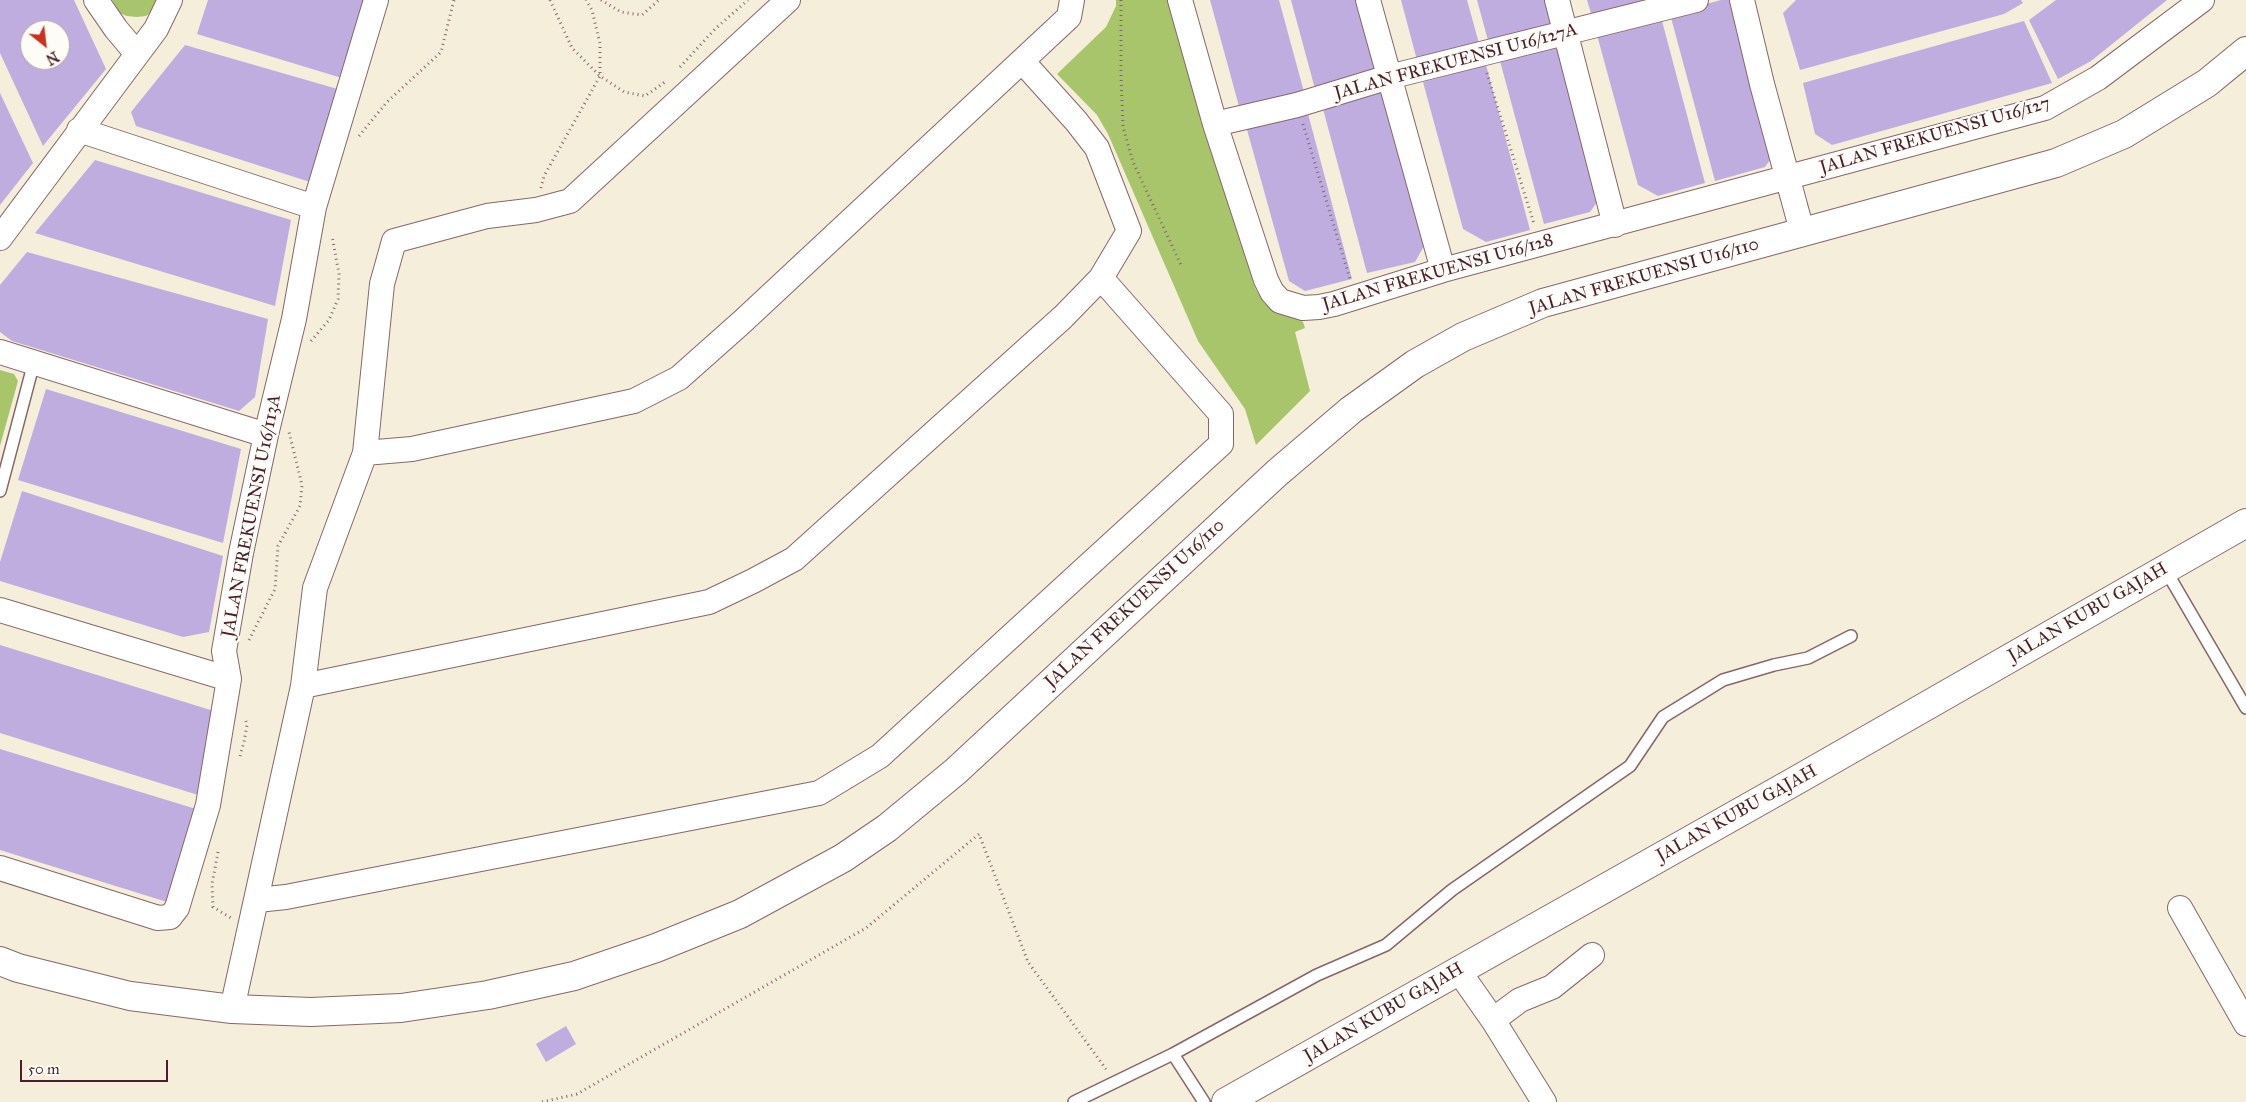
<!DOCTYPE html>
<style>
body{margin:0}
#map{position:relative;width:2246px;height:1102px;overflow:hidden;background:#f4eedb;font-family:"IM FELL Great Primer",serif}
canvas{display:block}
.north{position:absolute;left:20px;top:20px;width:50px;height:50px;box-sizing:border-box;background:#fdfcf7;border:1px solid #b5a4a5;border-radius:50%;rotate:151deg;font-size:14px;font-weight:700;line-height:20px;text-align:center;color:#4a1f2b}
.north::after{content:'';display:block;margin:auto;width:18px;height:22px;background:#c8321e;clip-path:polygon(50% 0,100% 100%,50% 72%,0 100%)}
.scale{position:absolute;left:20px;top:1060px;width:148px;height:22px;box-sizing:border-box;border:2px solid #4a1f2b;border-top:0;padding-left:6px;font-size:15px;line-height:18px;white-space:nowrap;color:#4a1f2b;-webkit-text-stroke:4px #fdfcf7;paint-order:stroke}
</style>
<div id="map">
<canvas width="2246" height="1102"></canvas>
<div class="north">N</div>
<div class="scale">50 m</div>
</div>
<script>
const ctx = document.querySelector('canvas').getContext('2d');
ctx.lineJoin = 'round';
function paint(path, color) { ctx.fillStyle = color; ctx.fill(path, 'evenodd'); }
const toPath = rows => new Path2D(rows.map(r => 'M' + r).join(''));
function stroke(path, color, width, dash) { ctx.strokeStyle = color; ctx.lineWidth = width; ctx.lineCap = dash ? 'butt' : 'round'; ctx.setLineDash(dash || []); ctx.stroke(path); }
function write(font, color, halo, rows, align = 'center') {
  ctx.font = font + ' "IM FELL Great Primer",serif'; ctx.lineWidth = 4.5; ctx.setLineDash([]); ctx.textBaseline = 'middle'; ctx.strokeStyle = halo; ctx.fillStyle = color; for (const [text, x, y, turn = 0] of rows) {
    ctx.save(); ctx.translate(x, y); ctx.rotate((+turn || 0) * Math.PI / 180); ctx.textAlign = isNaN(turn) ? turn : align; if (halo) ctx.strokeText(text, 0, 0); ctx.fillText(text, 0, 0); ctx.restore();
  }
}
paint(toPath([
 [112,0,158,0,154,10,146,16,137,17,127,16,119,13],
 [1116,0,1176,0,1231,210,1255,288,1264,303,1281,314,1298,318,1303,322,1305,328,1295,332,1310,391,1256,445,1245,409,1198,341,1108,134,1097,115,1057,74,1106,27,1116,6],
 [0,370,14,374,18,381,0,446]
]), '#a8c56c');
paint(toPath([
 [0,0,74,0,106,69,43,146,0,53],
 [30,30,60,30,60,60,30,60],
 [208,0,370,0,345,79,197,34],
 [1210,0,1279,0,1304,92,1240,110],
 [1291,0,1361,0,1381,71,1315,89],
 [1401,0,1467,0,1480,47,1418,64],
 [1477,0,1547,0,1554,27,1489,44],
 [1587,0,1652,0,1592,17],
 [1721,0,1738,0,1777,150,1765,167,1715,181,1670,14],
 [1796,0,2021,0,2023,3,2004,14,1800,70,1783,13],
 [2056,0,2167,0,2091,61,2058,79,2029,20],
 [1661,17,1705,183,1658,196,1638,185,1597,35],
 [2024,21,2052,83,1832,145,1815,134,1803,83],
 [1562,44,1602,195,1590,212,1544,224,1500,61],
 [185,45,341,90,313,183,136,126,131,112],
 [1486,65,1530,230,1486,242,1463,229,1423,82],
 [1387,91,1428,239,1415,262,1367,273,1323,109],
 [0,93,33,163,0,205],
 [1307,110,1352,279,1305,291,1289,281,1246,126],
 [95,160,291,220,275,306,35,233],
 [27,252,268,319,255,397,239,411,12,341,0,332,0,285],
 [46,389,241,449,223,543,18,480],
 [22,491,223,556,209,632,183,637,0,581,0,562],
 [0,645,217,712,198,795,0,733],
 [0,749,196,809,167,902,0,850],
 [566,1026,576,1044,546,1062,536,1044]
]), '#c0ade0');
const service = toPath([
 [0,491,34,362],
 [2165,569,2246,708],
 [1074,1102,1173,1054],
 [1204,1102,1173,1054,1317,975,1386,945,1452,890,1630,766,1663,717,1723,680,1774,665,1808,658,1851,636]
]);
const minor = toPath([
 [96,0,116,29,137,54],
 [1180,0,1215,124,1266,280,1272,292,1280,301,1303,308,1319,307,1334,304,1443,270,2045,108,2098,78,2202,0],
 [1368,0,1443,270],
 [1557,0,1615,225],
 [1742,0,1762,84,1802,231],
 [1215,124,1297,105,1389,77,1696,0],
 [79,130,314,207],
 [0,238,156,29,170,0],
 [0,352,266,435],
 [365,453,412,449,634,401,679,378,742,322,1069,17,1072,0],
 [0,610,229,679],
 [303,686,709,602,753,581,794,559,1063,317,1101,278],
 [0,868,158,918,170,917,177,908,208,805,229,679,224,651,241,553,266,435,294,319,314,207,376,0],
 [257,900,286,897,819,793,880,756,1221,444,1221,414,1101,278,1129,231,1097,148,1076,121,1022,61],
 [2180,908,2246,1024],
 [1458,970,1493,1020,1520,1000,1552,987,1592,955],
 [232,1009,303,686,315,588,365,453,382,284,394,241,487,216,536,210,570,201,788,0],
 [1493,1020,1544,1102]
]);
const tertiary = toPath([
 [0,961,18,968,130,996,232,1009,311,1012,401,1008,488,995,574,976,656,948,740,914,843,858,887,828,956,771,1277,473,1351,410,1415,364,1463,337,1543,303,2056,163,2124,134,2207,83,2246,51],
 [1226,1102,1797,780,2246,523]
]);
stroke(service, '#866769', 14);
stroke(minor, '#866769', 26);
stroke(tertiary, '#866769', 30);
stroke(toPath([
 [550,0,572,48,600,76,624,92,645,96,665,82],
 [601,0,621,12,642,15,659,0],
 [1121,0,1121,77,1123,127,1133,162,1181,265],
 [680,67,715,29,748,0],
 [1487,73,1534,224],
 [1303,124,1350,279],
 [359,136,387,102,441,52,454,0],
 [541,188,544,176,600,76,600,44,592,10,586,0],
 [311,341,329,320,338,299,339,274,332,236],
 [249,640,275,589,278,546,300,506,302,485,289,432],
 [240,756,244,742,247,725,245,718],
 [218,852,212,884,213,907,231,918],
 [542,1102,577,1094,866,928,979,834,1028,962,1106,1069]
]), '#866769', 3, [1, 4]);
stroke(service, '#fff', 11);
stroke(minor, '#fff', 24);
stroke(tertiary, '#fff', 28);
write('18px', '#4a1f2b', '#fdfcf7', [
 ["JALAN FREKUENSI U16/127A",1456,62,-15],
 ["JALAN FREKUENSI U16/127",1935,136,-16],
 ["JALAN FREKUENSI U16/128",1438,273,-16],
 ["JALAN FREKUENSI U16/110",1644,277,-16],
 ["JALAN FREKUENSI U16/113A",252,516,-79],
 ["JALAN FREKUENSI U16/110",1135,604,-43],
 ["JALAN KUBU GAJAH",2088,613,-30],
 ["JALAN KUBU GAJAH",1737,814,-29],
 ["JALAN KUBU GAJAH",1384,1013,-30]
]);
</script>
